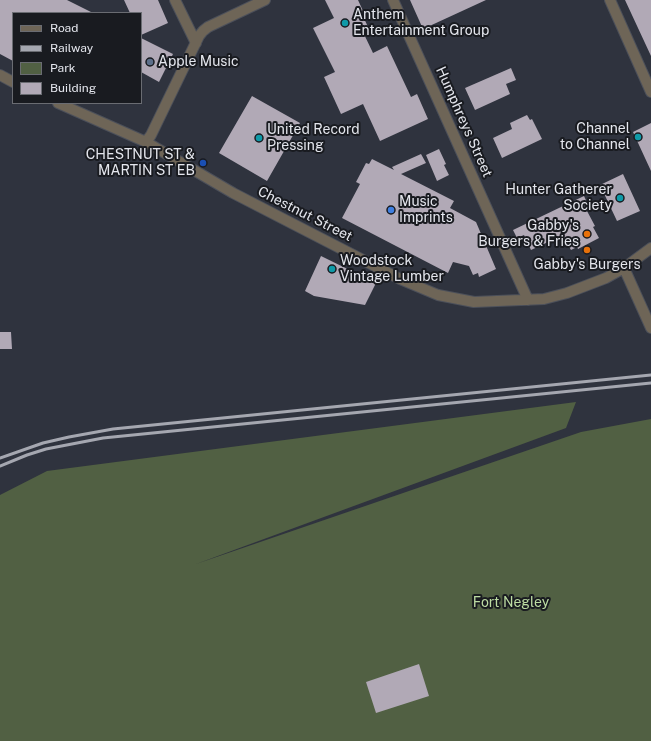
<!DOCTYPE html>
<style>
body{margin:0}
#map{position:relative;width:651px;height:741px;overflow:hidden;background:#2f333e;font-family:"Public Sans",sans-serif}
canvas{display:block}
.legend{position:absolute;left:12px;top:12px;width:130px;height:92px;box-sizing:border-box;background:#191b20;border:1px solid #6a6c72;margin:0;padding:5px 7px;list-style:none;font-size:12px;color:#e4e6ed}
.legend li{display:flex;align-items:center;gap:8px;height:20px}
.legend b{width:20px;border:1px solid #6a6c72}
</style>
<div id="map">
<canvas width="651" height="741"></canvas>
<ul class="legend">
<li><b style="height:5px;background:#6e6557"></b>Road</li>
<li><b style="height:5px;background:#a5a7b0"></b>Railway</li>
<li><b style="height:11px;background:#516043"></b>Park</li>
<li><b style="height:11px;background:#b1a9b6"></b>Building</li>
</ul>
</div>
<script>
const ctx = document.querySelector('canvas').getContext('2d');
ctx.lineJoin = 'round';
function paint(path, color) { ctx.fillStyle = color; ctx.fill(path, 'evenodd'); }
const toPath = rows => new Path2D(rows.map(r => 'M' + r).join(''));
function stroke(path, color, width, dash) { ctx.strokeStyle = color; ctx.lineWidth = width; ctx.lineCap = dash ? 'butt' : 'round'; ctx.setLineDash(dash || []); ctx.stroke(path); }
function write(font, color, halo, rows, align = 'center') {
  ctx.font = font + ' "Public Sans",sans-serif'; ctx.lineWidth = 4; ctx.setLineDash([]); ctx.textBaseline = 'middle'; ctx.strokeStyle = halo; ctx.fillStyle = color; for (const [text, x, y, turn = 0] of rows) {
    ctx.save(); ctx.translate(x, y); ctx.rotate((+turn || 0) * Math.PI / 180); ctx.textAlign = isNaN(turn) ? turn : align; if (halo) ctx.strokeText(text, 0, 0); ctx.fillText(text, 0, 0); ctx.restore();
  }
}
paint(toPath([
 [576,402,566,428,196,564,581,432,651,419,651,741,0,741,0,495,47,471]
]), '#516043');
paint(toPath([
 [0,0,67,0,93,13,13,13,13,61,0,54],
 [124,0,158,0,168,23,141,35,141,13,130,13],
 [325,0,358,0,364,13,362,14,368,27,362,30,373,53,387,46,411,97,417,94,428,119,380,141,363,104,341,114,324,77,335,72,313,28,334,18],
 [410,0,486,0,423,29],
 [625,0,651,0,651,56],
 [141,38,173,54,159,82,141,72],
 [511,68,516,80,506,84,510,94,475,110,465,88],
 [252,96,300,123,267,181,219,153],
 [527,115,530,120,532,119,542,139,502,158,493,138,512,129,510,123],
 [651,123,651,171,633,132],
 [439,149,446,164,444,165,449,175,437,181,426,155],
 [421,154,426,163,401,174,454,201,450,208,476,222,496,269,479,277,478,273,473,275,469,266,453,262,448,273,342,218,360,184,356,182,366,163,369,164,372,159,394,170,392,167],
 [623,174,640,211,617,221,600,185],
 [584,196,590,209,587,211,595,226,593,227,599,238,578,249,577,247,571,250,563,235,531,250,524,235,517,238,513,230],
 [321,256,376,283,365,305,314,296,305,291],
 [0,332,11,332,12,349,0,349],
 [419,664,429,696,376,713,366,682]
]), '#b1a9b6');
const minor = toPath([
 [175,0,196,43],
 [393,0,528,300],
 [610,0,651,92],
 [0,75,13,82],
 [58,103,146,142,233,193,400,279,438,295,474,302,544,299,567,293,606,278,624,268,651,248],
 [146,142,151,135,199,36,203,31,208,27,265,0],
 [624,268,651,328]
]);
stroke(minor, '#4c505a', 12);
stroke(minor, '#6e6557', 10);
stroke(toPath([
 [0,458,43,443,69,437,113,429,651,375],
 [0,466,27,455,46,449,103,438,651,383]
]), '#a5a7b0', 3);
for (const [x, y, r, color] of [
 [345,23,4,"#0f9aa8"],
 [150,62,4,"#5c6f8a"],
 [638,137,4,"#0f9aa8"],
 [259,138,4,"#0f9aa8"],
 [203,163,4,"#1a4fb4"],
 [620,198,4,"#0f9aa8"],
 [391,210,4,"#3f7fe0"],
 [587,234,4,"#e8710a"],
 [587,250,4,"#e8710a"],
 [332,269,4,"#0f9aa8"]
]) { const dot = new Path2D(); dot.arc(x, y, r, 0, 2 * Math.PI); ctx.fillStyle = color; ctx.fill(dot); stroke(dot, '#191b20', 1.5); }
write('14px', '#e4e6ed', '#191b20', [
 ["Anthem",353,15],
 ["Entertainment Group",353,31],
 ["Apple Music",158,62],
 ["Channel",630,129,"right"],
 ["to Channel",630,145,"right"],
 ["United Record",267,130],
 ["Pressing",267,146],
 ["CHESTNUT ST &",195,155,"right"],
 ["MARTIN ST EB",195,171,"right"],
 ["Hunter Gatherer",612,190,"right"],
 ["Society",612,206,"right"],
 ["Music",399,202],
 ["Imprints",399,218],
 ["Gabby's",579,226,"right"],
 ["Burgers & Fries",579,242,"right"],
 ["Woodstock",340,261],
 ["Vintage Lumber",340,277],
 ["Gabby's Burgers",587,265,"center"]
], 'left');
write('14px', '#e4e6ed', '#191b20', [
 ["Humphreys Street",464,122,66],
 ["Chestnut Street",305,214,27]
]);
write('14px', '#bddca3', '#191b20', [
 ["Fort Negley",511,603]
]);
</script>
